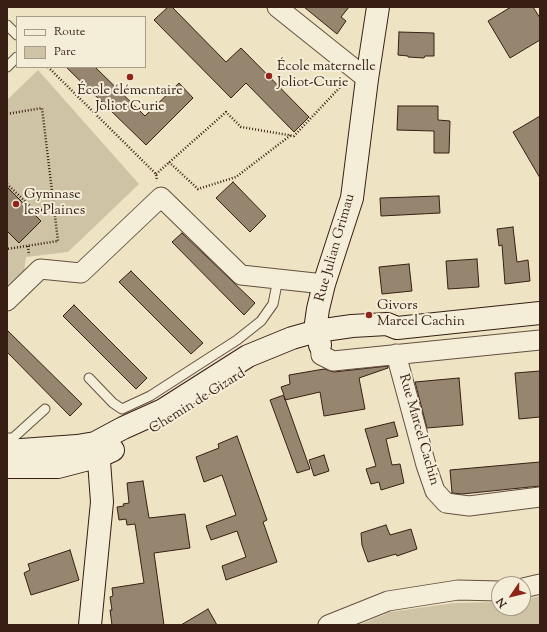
<!DOCTYPE html>
<meta charset="utf-8">
<style>
body{margin:0}
#map{position:relative;width:547px;height:632px;overflow:hidden;background:#eee4c3;font-family:"Sorts Mill Goudy",serif}
canvas{display:block}
.frame{position:absolute;inset:0;border:8px solid #371f14;pointer-events:none}
.legend{position:absolute;left:16px;top:16px;width:130px;height:52px;box-sizing:border-box;background:#f4edd8;border:1px solid #a89b8a;margin:0;padding:5px 7px;list-style:none;font-size:12px;color:#371f14}
.legend li{display:flex;align-items:center;gap:8px;height:20px}
.legend b{width:20px;border:1px solid #a89b8a}
.north{position:absolute;left:491px;top:576px;width:40px;height:40px;box-sizing:border-box;background:#f4edd8;border:1px solid #a89b8a;border-radius:50%;rotate:235deg;font-size:11px;font-weight:700;line-height:16px;text-align:center;color:#371f14}
.north::after{content:'';display:block;margin:auto;width:14px;height:18px;background:#8f2418;clip-path:polygon(50% 0,100% 100%,50% 72%,0 100%)}
</style>
<div id="map">
<canvas width="547" height="632"></canvas>
<div class="frame"></div>
<ul class="legend">
<li><b style="height:5px;background:#f4edd8"></b>Route</li>
<li><b style="height:11px;background:#cfc3a5"></b>Parc</li>
</ul>
<div class="north">N</div>
</div>
<script>
const ctx = document.querySelector('canvas').getContext('2d');
ctx.lineJoin = 'round';
function paint(path, color) { ctx.fillStyle = color; ctx.fill(path, 'evenodd'); }
const toPath = rows => new Path2D(rows.map(r => 'M' + r).join(''));
function stroke(path, color, width, dash) { ctx.strokeStyle = color; ctx.lineWidth = width; ctx.lineCap = dash ? 'butt' : 'round'; ctx.setLineDash(dash || []); ctx.stroke(path); }
function write(font, color, halo, rows, align = 'center') {
  ctx.font = font + ' "Sorts Mill Goudy",serif'; ctx.lineWidth = 4; ctx.setLineDash([]); ctx.textBaseline = 'middle'; ctx.strokeStyle = halo; ctx.fillStyle = color; for (const [text, x, y, turn = 0] of rows) {
    ctx.save(); ctx.translate(x, y); ctx.rotate((+turn || 0) * Math.PI / 180); ctx.textAlign = isNaN(turn) ? turn : align; if (halo) ctx.strokeText(text, 0, 0); ctx.fillText(text, 0, 0); ctx.restore();
  }
}
paint(toPath([
 [38,70,139,184,68,252,26,257,24,272,7,286,7,100],
 [540,596,540,625,359,625,390,612,454,603,499,602,499,608,523,608,523,600]
]), '#cfc3a5');
const building = toPath([
 [168,7,172,7,226,62,241,48,309,117,294,132,246,83,231,98,154,20,168,7],
 [304,7,349,7,341,17,346,21,337,34,304,7],
 [511,7,533,7,540,18,540,40,510,58,488,21,511,7],
 [399,32,434,33,434,56,425,56,424,58,408,57,408,56,398,55,399,32],
 [66,67,95,67,145,116,179,83,193,98,146,145,66,67],
 [398,106,438,106,438,120,450,121,449,153,434,153,434,131,397,130,398,106],
 [540,116,540,178,513,132,540,116],
 [233,182,266,216,250,232,216,198,233,182],
 [7,187,41,221,19,243,7,231,7,187],
 [439,196,440,213,381,216,380,198,439,196],
 [513,227,517,262,528,260,530,281,505,284,502,245,499,246,497,229,513,227],
 [182,233,255,303,244,315,172,242,182,233],
 [477,259,479,287,448,289,446,261,477,259],
 [409,264,412,291,382,294,379,267,409,264],
 [131,271,203,343,191,354,119,282,131,271],
 [74,305,147,378,136,389,63,316,74,305],
 [7,330,82,404,70,416,7,352,7,330],
 [388,366,388,368,359,378,365,409,324,416,320,392,285,400,284,396,310,469,297,473,270,400,284,395,281,387,290,384,289,375,324,369,334,372,388,366],
 [540,371,540,417,519,419,515,373,540,371],
 [459,378,463,425,427,428,415,382,459,378],
 [394,422,398,436,386,439,392,465,400,464,404,483,381,490,379,482,371,484,366,469,376,466,365,429,394,422],
 [237,436,267,520,263,522,277,562,226,580,222,566,246,557,237,531,211,540,206,526,236,515,222,475,204,482,196,457,219,448,218,444,237,436],
 [324,455,329,471,314,476,309,460,324,455],
 [540,462,540,486,462,494,452,493,450,470,540,462],
 [143,481,149,518,185,514,190,548,154,553,164,625,112,625,110,610,112,610,110,597,113,596,112,588,144,583,135,524,127,525,126,519,119,520,117,507,124,506,123,504,129,503,127,483,143,481],
 [386,525,390,535,411,529,417,549,397,556,396,554,368,562,362,545,361,533,386,525],
 [70,550,79,580,31,595,24,573,30,570,28,564,70,550],
 [208,609,217,625,181,625,208,609]
]);
paint(building, '#96856f');
stroke(building, '#371f14', 1);
const lane = toPath([
 [7,25,17,35],
 [7,67,17,57],
 [89,378,113,403,122,409,150,396,237,340,261,321,273,304,278,279],
 [7,438,13,438,45,409]
]);
const street = toPath([
 [277,7,367,79],
 [7,301,40,269,81,273,161,197,241,275,324,284],
 [320,346,321,355,333,361,540,340],
 [396,354,426,465,435,491,446,503,469,506,540,497],
 [523,588,540,584],
 [328,625,388,601,458,590,499,591]
]);
const secondary = toPath([
 [320,345,316,323,318,309,324,284,352,198,367,79,378,7],
 [7,451,77,446,95,443,123,428,163,410,248,356,292,338,317,331,352,326,387,324,397,328,540,313],
 [7,467,58,467,100,456,113,450],
 [90,625,102,502,99,461,100,456]
]);
stroke(lane, '#655040', 11);
stroke(street, '#655040', 21);
stroke(secondary, '#371f14', 24);
stroke(toPath([
 [48,67,156,174,157,181],
 [7,114,42,108,58,241,7,249],
 [169,162,198,189,236,177,291,135],
 [156,174,226,112,241,127,294,136,344,83],
 [7,184,35,211,54,208],
 [28,246,29,255]
]), '#371f14', 2.5, [1, 2]);
stroke(lane, '#f4edd8', 9);
stroke(street, '#f4edd8', 19);
stroke(secondary, '#f4edd8', 22);
for (const [x, y, r, color] of [
 [269,76,4,"#8f2418"],
 [130,77,4,"#8f2418"],
 [16,204,4,"#8f2418"],
 [369,315,4,"#8f2418"]
]) { const dot = new Path2D(); dot.arc(x, y, r, 0, 2 * Math.PI); ctx.fillStyle = color; ctx.fill(dot); stroke(dot, '#f4edd8', 1.5); }
write('14px', '#371f14', '#f4edd8', [
 ["École maternelle",277,68],
 ["Joliot-Curie",277,84],
 ["École élémentaire",130,92,"center"],
 ["Joliot Curie",130,108,"center"],
 ["Gymnase",24,196],
 ["les Plaines",24,212],
 ["Givors",377,307],
 ["Marcel Cachin",377,323]
], 'left');
write('14px', '#371f14', '#f4edd8', [
 ["Rue Julian Grimau",336,248,-74],
 ["Chemin de Gizard",198,402,-32],
 ["Rue Marcel Cachin",418,430,74]
]);
</script>
